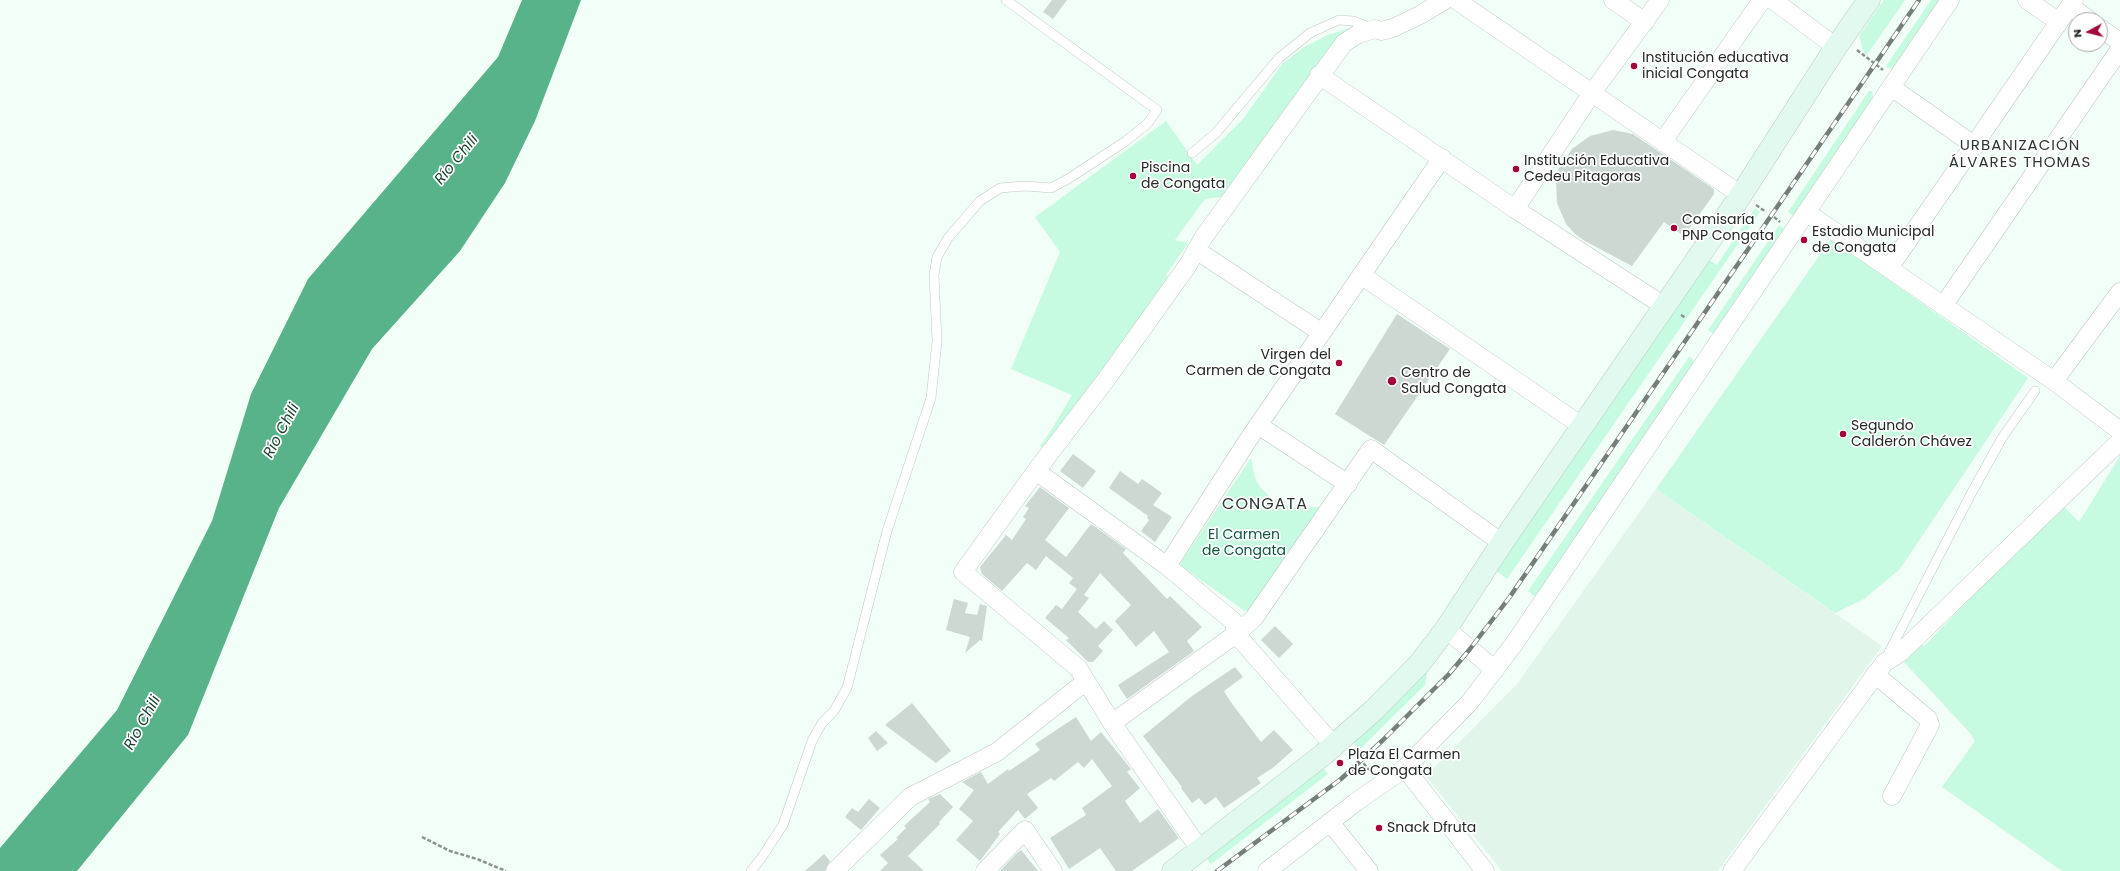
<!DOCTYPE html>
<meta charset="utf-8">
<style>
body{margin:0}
#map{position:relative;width:2120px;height:871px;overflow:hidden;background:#f2fef8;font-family:Poppins,sans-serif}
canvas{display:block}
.north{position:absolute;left:2068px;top:12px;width:40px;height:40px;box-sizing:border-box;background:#fff;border:1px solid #a7a9a8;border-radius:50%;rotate:263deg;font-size:11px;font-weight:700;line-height:16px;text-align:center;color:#232725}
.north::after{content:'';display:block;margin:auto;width:14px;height:18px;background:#a3053a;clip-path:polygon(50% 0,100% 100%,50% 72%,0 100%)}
</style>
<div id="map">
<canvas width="2120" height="871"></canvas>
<div class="north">N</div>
</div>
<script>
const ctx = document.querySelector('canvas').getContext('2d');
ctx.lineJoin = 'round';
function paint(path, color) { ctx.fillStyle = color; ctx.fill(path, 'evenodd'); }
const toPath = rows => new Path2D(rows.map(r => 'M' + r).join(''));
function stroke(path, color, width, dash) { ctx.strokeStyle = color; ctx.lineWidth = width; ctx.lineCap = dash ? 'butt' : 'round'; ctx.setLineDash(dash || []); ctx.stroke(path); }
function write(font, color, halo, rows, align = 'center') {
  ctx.font = font + ' Poppins,sans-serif'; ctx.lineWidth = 3.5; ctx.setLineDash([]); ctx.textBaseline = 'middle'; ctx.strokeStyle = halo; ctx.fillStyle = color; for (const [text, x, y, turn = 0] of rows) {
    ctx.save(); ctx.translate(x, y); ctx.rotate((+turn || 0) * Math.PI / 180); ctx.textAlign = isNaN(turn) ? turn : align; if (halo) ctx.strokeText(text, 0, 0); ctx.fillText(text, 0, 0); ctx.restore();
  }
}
paint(toPath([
 [1656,489,1882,646,1718,871,1502,871,1426,776,1517,684]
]), '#e1f5ea');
paint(toPath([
 [1884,0,1905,0,1867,55,1864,53,1859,36],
 [1931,0,1941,0,1896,67,1887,68,1886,66],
 [1351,28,1355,28,1289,106,1221,197,1205,199,1175,240,1188,243,1166,275,1171,279,1043,448,1040,446,1050,432,1072,395,1011,369,1060,252,1035,217,1166,121,1197,165,1243,119,1283,63,1303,48,1327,35],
 [1869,91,1872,91,1874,99,1794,217,1788,212],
 [1755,208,1760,212,1507,579,1494,569,1706,258,1717,265],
 [1779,225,1786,230,1715,335,1708,330],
 [1831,239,2028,378,1900,569,1864,599,1835,613,1656,489],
 [1689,357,1692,358,1695,367,1538,599,1528,591],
 [2120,456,2120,871,2062,871,1942,787,1975,741,1970,733,1904,662,1921,644,1924,646,2061,504,2079,522],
 [1251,458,1255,478,1260,487,1273,500,1292,508,1320,507,1249,611,1245,611,1181,566,1181,562],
 [1424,672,1427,673,1425,685,1358,751,1353,740],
 [1321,766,1328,774,1211,864,1206,857]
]), '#c7fbe1');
paint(toPath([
 [522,0,581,0,535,121,505,183,460,251,372,349,279,508,188,735,77,871,0,871,0,848,117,710,212,521,251,394,308,279,498,57]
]), '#58b38b');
paint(toPath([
 [1052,0,1067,0,1053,19,1043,12],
 [1613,130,1633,134,1714,189,1714,194,1684,236,1664,222,1632,266,1583,240,1574,233,1566,224,1557,203,1556,180,1559,168,1572,149,1590,136],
 [1397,314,1450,349,1384,445,1335,414],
 [1073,454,1096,471,1083,488,1060,471],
 [1120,471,1138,484,1142,479,1162,493,1153,505,1172,517,1155,542,1141,531,1149,520,1147,518,1148,516,1109,488],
 [1040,487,1069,508,1045,540,1066,557,1091,524,1126,549,1123,553,1167,599,1170,596,1202,627,1187,641,1194,651,1127,699,1118,685,1169,652,1154,631,1136,647,1115,621,1131,605,1100,573,1084,595,1089,598,1078,612,1096,629,1104,621,1113,630,1098,646,1103,651,1093,662,1088,662,1066,640,1069,638,1045,618,1056,605,1062,609,1077,589,1069,583,1073,578,1046,556,1036,570,1027,563,1002,591,982,574,980,567,1006,535,1012,540,1026,519,1023,517,1029,508,1025,506],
 [954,599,968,603,965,613,977,615,980,604,987,606,982,641,980,640,965,653,970,637,946,630],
 [1275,626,1293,644,1279,658,1261,640],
 [1235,667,1243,677,1224,691,1230,701,1261,742,1274,730,1293,750,1274,767,1257,778,1261,783,1224,808,1216,797,1205,805,1199,798,1192,803,1181,788,1182,787,1143,736,1192,696],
 [912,703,951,751,936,763,885,725],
 [1076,717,1091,741,1101,732,1131,769,1127,772,1140,788,1125,801,1140,823,1158,809,1179,838,1132,871,1116,871,1100,848,1069,869,1050,838,1086,815,1082,808,1112,786,1092,759,1084,768,1078,762,1054,781,1051,778,1027,794,1038,808,1025,819,1018,810,998,832,1000,834,980,861,956,840,973,821,959,809,974,790,962,782,981,772,988,784,1008,769,1009,771,1040,750,1035,744],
 [876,731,888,743,877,751,868,738],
 [940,794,953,807,939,822,940,824,908,856,924,871,880,871,888,863,880,855,898,839,896,838,906,828,904,826,930,802,928,799],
 [869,799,880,808,861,830,845,817,852,808,858,812],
 [1021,850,1038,871,1000,871,1016,854],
 [824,854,830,861,825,871,805,871]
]), '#cdd8d2');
const lane = toPath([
 [1192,153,1216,133,1279,58,1310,33,1339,20,1353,21,1372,28],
 [1886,658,1972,492,2002,438,2035,391],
 [751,871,762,857,783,825,812,741,822,723,834,711,847,688,887,531,931,398,937,341,934,275,937,257,948,238,980,201,1000,188,1025,186,1051,188,1068,179,1126,141,1148,123,1157,110,1006,0]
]);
const street = toPath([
 [1456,0,1741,195],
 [1613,0,1645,22],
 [1773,0,1836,47],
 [2027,0,2059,22],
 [2070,6,2089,20],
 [2100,28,2120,42],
 [1319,75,1515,209,1664,306],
 [1891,87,1975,146],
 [1663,141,1762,0],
 [1515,209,1592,93,1660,0],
 [1806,212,2054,381,2120,431],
 [1196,250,1322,333],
 [1889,268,2074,0],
 [1361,275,1582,426],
 [1943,306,2120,49],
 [2054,381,2120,292],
 [1258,425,1348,484],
 [1036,471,1167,566,1234,622,1236,634,1334,746],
 [1167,566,1248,440,1442,158],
 [1446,629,1495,670],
 [1875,674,1928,719,1930,725,1892,796],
 [1112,723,1236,634,1254,618,1371,449,1502,543],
 [1405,768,1485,871],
 [1330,822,1369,871],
 [1201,851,1112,723,1078,668,963,572,1036,471,1108,377,1188,265,1203,238,1344,43,1358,34,1375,29,1381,31,1393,28,1420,15,1445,0],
 [835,871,910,797,997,752,1085,682],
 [985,871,1025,830,1053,871],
 [1267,871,1356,802,1405,768,1469,703,1514,644,1950,0],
 [1732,871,1884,663,1901,652,2120,441]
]);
const secondary = toPath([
 [1173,871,1324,754,1374,710,1420,663,1446,629,1502,543,1741,195,1836,47,1869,0]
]);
stroke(lane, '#bec9c3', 10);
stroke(street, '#bec9c3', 19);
stroke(secondary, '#bec9c3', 23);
stroke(toPath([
 [1857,50,1883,70],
 [1756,205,1766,212],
 [1774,217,1780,222],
 [1681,315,1686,318],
 [1356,754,1369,770],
 [422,837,450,851,477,859,506,871]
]), '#8b938f', 2.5, [4, 2]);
stroke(lane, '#fff', 9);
stroke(street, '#fff', 18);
stroke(secondary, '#e1f9ee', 22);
const rail = toPath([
 [1217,871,1341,779,1383,740,1449,674,1470,649,1509,598,1919,0]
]);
stroke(rail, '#767e7a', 4.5);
stroke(rail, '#fff', 3, [9]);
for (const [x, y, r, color] of [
 [1634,66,4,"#a3053a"],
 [1516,169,4,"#a3053a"],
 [1133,176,4,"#a3053a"],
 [1674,228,4,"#a3053a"],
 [1804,240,4,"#a3053a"],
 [1339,363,4,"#a3053a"],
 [1392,381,5,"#a3053a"],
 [1843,434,4,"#a3053a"],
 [1340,763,4,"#a3053a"],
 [1379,828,4,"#a3053a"]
]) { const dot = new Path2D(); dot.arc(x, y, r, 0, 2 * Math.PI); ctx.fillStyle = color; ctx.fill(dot); stroke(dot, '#fff', 1.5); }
write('14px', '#232725', '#fff', [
 ["Institución educativa",1642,58],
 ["inicial Congata",1642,74],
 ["Institución Educativa",1524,161],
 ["Cedeu Pitagoras",1524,177],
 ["Piscina",1141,168],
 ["de Congata",1141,184],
 ["Comisaría",1682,220],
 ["PNP Congata",1682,236],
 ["Estadio Municipal",1812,232],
 ["de Congata",1812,248],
 ["Virgen del",1331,355,"right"],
 ["Carmen de Congata",1331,371,"right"],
 ["Centro de",1401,373],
 ["Salud Congata",1401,389],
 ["Segundo",1851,426],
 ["Calderón Chávez",1851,442],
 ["Plaza El Carmen",1348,755],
 ["de Congata",1348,771],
 ["Snack Dfruta",1387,828]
], 'left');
write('14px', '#0e573c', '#fff', [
 ["El Carmen",1244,535],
 ["de Congata",1244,551]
]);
ctx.letterSpacing = '1px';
write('15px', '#2d3732', '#fff', [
 ["URBANIZACIÓN",2020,146],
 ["ÁLVARES THOMAS",2020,163]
]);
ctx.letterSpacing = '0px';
write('italic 15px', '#173f2e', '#fff', [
 ["Río Chili",457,160,-51],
 ["Río Chili",282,431,-62],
 ["Río Chili",143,723,-61]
]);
ctx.letterSpacing = '1px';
write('16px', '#2d3732', '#fff', [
 ["CONGATA",1265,505]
]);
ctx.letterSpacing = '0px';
</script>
